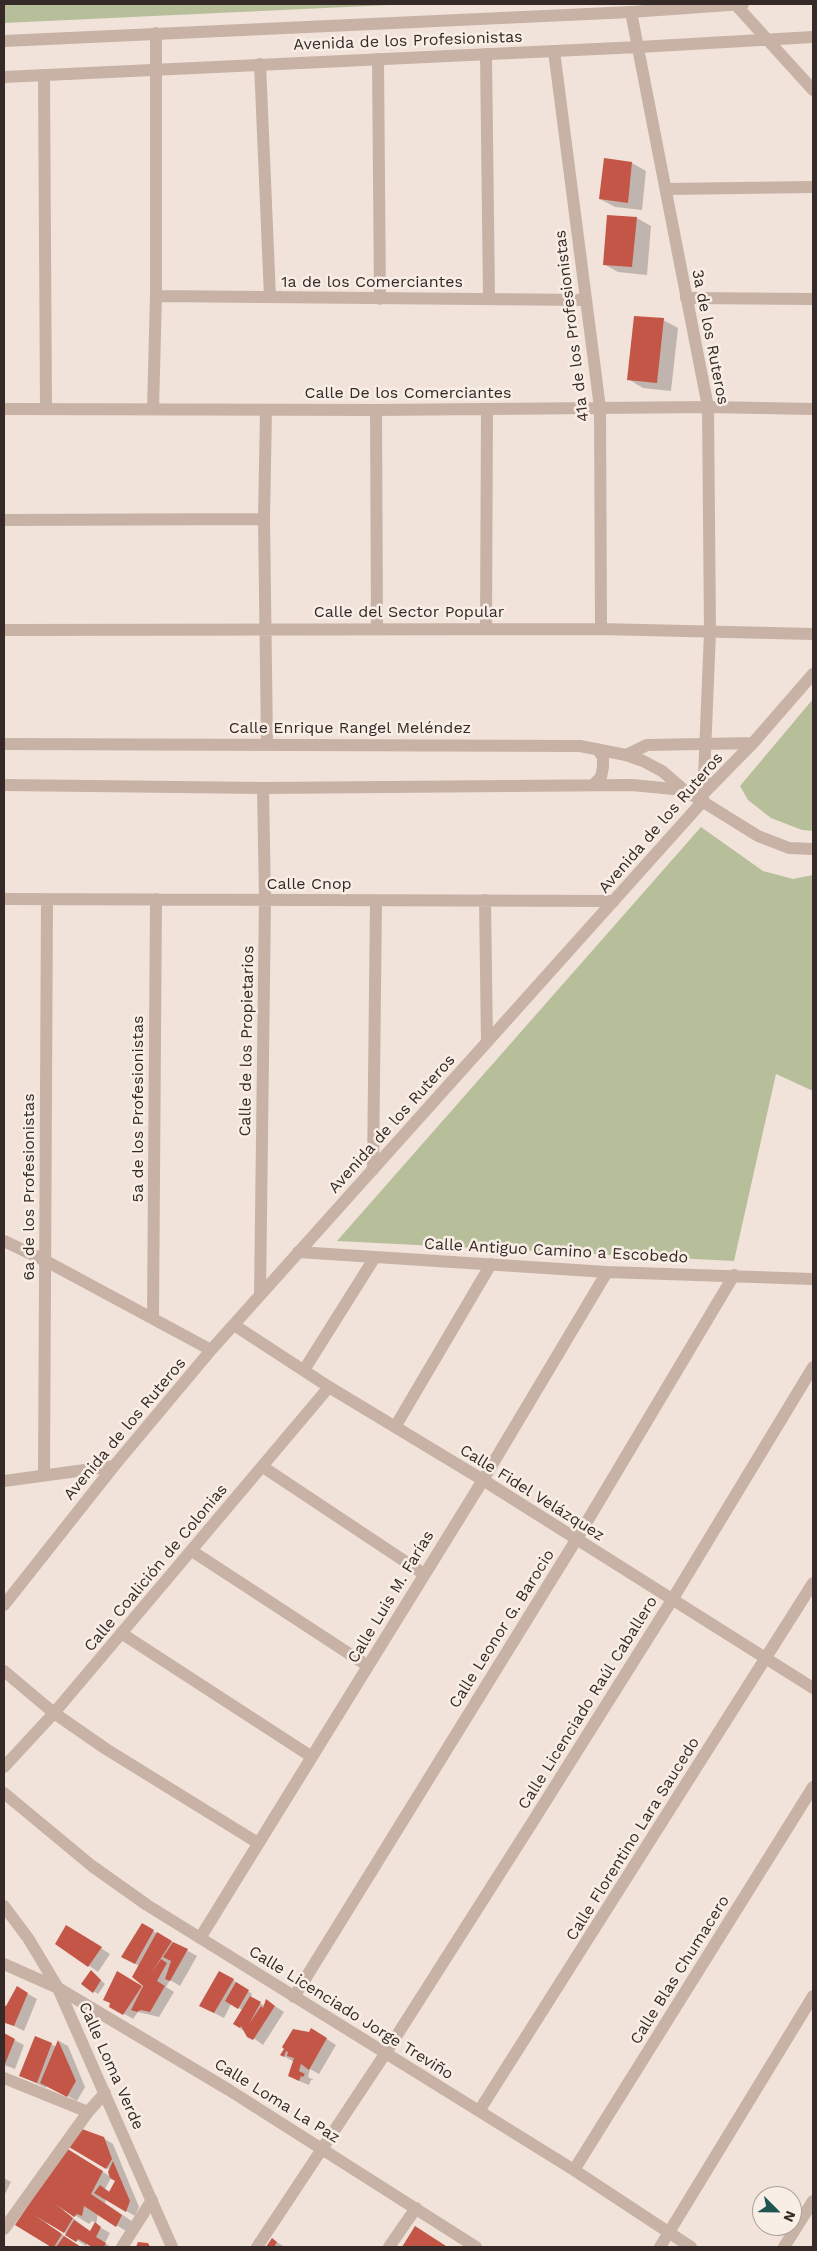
<!DOCTYPE html>
<meta charset="utf-8">
<style>
body{margin:0}
#map{position:relative;width:817px;height:2251px;overflow:hidden;background:#f1e3da;font-family:"Work Sans",sans-serif}
canvas{display:block}
.frame{position:absolute;inset:0;border:5px solid #352a27;pointer-events:none}
.north{position:absolute;left:752px;top:2186px;width:50px;height:50px;box-sizing:border-box;background:#f9eee6;border:1px solid #aba09a;border-radius:50%;rotate:113deg;font-size:14px;font-weight:700;line-height:20px;text-align:center;color:#352a27}
.north::after{content:'';display:block;margin:auto;width:18px;height:22px;background:#1e5552;clip-path:polygon(50% 0,100% 100%,50% 72%,0 100%)}
</style>
<div id="map">
<canvas width="817" height="2251"></canvas>
<div class="frame"></div>
<div class="north">N</div>
</div>
<script>
const ctx = document.querySelector('canvas').getContext('2d');
ctx.lineJoin = 'round';
function paint(path, color) { ctx.fillStyle = color; ctx.fill(path, 'evenodd'); }
const toPath = rows => new Path2D(rows.map(r => 'M' + r).join(''));
function stroke(path, color, width, dash) { ctx.strokeStyle = color; ctx.lineWidth = width; ctx.lineCap = dash ? 'butt' : 'round'; ctx.setLineDash(dash || []); ctx.stroke(path); }
function write(font, color, halo, rows, align = 'center') {
  ctx.font = font + ' "Work Sans",sans-serif'; ctx.lineWidth = 5; ctx.setLineDash([]); ctx.textBaseline = 'middle'; ctx.strokeStyle = halo; ctx.fillStyle = color; for (const [text, x, y, turn = 0] of rows) {
    ctx.save(); ctx.translate(x, y); ctx.rotate((+turn || 0) * Math.PI / 180); ctx.textAlign = isNaN(turn) ? turn : align; if (halo) ctx.strokeText(text, 0, 0); ctx.fillText(text, 0, 0); ctx.restore();
  }
}
paint(toPath([
 [4,4,411,4,4,23],
 [813,699,813,831,802,830,771,818,748,800,740,786],
 [701,827,763,871,793,879,813,875,813,1091,776,1074,734,1261,337,1241]
]), '#b7bf9a');
paint(toPath([
 [605,159,632,163,646,171,642,210,615,207,600,199],
 [637,218,651,226,647,275,618,272,604,264],
 [663,320,678,328,671,391,643,388,628,379],
 [142,1925,197,1956,180,1986,170,1980,166,1987,174,1992,159,2017,138,2012,133,2019,111,2006,118,1972,147,1990,139,1966,123,1956],
 [76,1932,110,1954,98,1972,57,1943],
 [91,1971,105,1984,98,1994,82,1983],
 [233,1980,252,1994,250,1998,265,2006,267,2001,284,2012,263,2045,234,2024,244,2011,231,2004,224,2018,200,2006],
 [17,1988,37,1999,24,2031,6,2022,4,2018,4,2006,6,2007],
 [294,2030,321,2035,336,2045,319,2074,310,2069,308,2077,314,2080,311,2080,309,2085,299,2081,294,2062,282,2055],
 [4,2035,24,2045,15,2069,4,2065],
 [59,2041,68,2046,85,2087,77,2101,47,2085,46,2088,21,2076,51,2044,57,2047],
 [103,2138,113,2144,139,2207,135,2216,106,2199,105,2203,136,2224,131,2234,98,2214,96,2225,110,2233,105,2243,111,2247,94,2247,88,2243,86,2246,48,2222,47,2224,80,2247,53,2247,16,2225,76,2155,111,2177,110,2170,70,2147],
 [111,2178,117,2181,111,2192,105,2189],
 [65,2209,89,2224,92,2221,96,2223,91,2232,64,2211],
 [4,2178,11,2182,4,2196],
 [273,2240,285,2247,268,2247]
]), '#0003');
paint(toPath([
 [604,158,632,162,628,203,599,199],
 [607,215,637,217,632,267,603,265],
 [634,316,664,318,657,383,627,380],
 [142,1923,154,1930,135,1964,121,1957],
 [66,1925,102,1947,88,1967,55,1944],
 [157,1932,172,1941,150,1975,161,1959,167,1963,157,1981,165,1986,150,2012,141,2010,137,2012,131,2010,143,1986,132,1977],
 [173,1942,188,1949,170,1981,165,1979,171,1961,163,1957],
 [91,1970,101,1980,93,1993,81,1984],
 [117,1971,142,1986,123,2015,109,2007,110,2003,103,2000],
 [219,1971,234,1979,214,2013,199,2006],
 [236,1982,249,1990,238,2009,225,2001],
 [17,1986,28,1993,14,2026,5,2023,4,2005,6,2006],
 [250,1996,261,2002,249,2024,261,2006,263,2008,266,1999,275,2006,253,2040,247,2037,241,2026,240,2028,233,2024],
 [311,2028,327,2038,309,2070,301,2064,299,2071,305,2074,303,2077,301,2076,299,2081,288,2076,294,2058,287,2056,288,2052,286,2051,284,2057,280,2055,284,2049,282,2047,293,2029,309,2032],
 [4,2033,15,2039,5,2064,4,2064],
 [35,2036,52,2043,37,2083,19,2076],
 [58,2040,76,2081,67,2097,40,2083],
 [82,2129,104,2137,112,2159,106,2169,69,2147],
 [66,2148,103,2171,91,2194,122,2215,116,2227,84,2206,82,2216,77,2214,74,2217,54,2203,73,2218,64,2233,34,2215,62,2234,54,2247,51,2247,15,2225],
 [113,2161,130,2201,126,2212,94,2193,100,2185,109,2192,115,2181,110,2178,108,2172],
 [74,2220,90,2231,95,2222,101,2227,96,2237,106,2243,104,2247,92,2247,78,2239,76,2242,65,2235],
 [415,2226,446,2246,446,2247,402,2247],
 [64,2236,81,2247,56,2247],
 [272,2238,277,2242,274,2247,266,2247],
 [138,2242,148,2243,150,2247,136,2247]
]), '#c35646');
stroke(toPath([
 [735,4,813,90],
 [631,12,743,4],
 [639,47,813,37],
 [554,51,600,408,601,629],
 [486,54,489,298],
 [378,59,380,299],
 [260,64,270,297],
 [44,75,46,409],
 [666,189,813,187],
 [156,296,586,300],
 [686,298,813,299],
 [4,409,376,410,708,407,813,409],
 [153,409,156,296,156,33],
 [266,410,264,519,267,744],
 [376,410,377,628],
 [4,520,264,519],
 [486,628,487,409],
 [4,630,601,629,813,634],
 [626,755,647,745,753,743],
 [705,792,753,743,813,674],
 [4,899,614,901],
 [485,900,487,1042],
 [373,1170,376,901],
 [4,1241,44,1260,211,1350],
 [298,1252,607,1272,813,1279],
 [260,1295,265,900,263,788],
 [153,1318,156,899],
 [234,1325,329,1387,483,1480,813,1688],
 [304,1370,375,1257],
 [395,1427,491,1264],
 [263,1467,424,1574],
 [44,1475,47,900],
 [4,1481,114,1466],
 [192,1551,368,1666],
 [4,1605,114,1466,211,1350,703,801],
 [121,1633,312,1757],
 [4,1671,54,1713,106,1749,258,1843],
 [4,1767,54,1713,329,1387],
 [4,1793,92,1866,147,1905,574,2170,691,2247],
 [200,1938,483,1480,607,1272],
 [4,1964,58,1988,229,2090,476,2247],
 [294,1997,576,1540,734,1275],
 [4,2078,88,2112],
 [479,2111,813,1583],
 [574,2170,813,1787],
 [4,2229,88,2112,105,2093],
 [122,2247,152,2200],
 [257,2247,385,2054,530,1826,672,1600,813,1367],
 [389,2247,416,2208],
 [660,2247,813,1996],
 [784,2247,813,2201]
]), '#c8b2a6', 12);
stroke(toPath([
 [4,41,631,12,708,407,710,632,703,801],
 [4,77,639,47],
 [4,744,580,746,626,755,643,761,662,771,684,790,758,836,789,848,813,849],
 [594,784,601,777,603,767,603,757,597,749],
 [4,785,263,788,632,785,684,790],
 [4,1906,28,1938,58,1988,172,2247]
]), '#c8b2a6', 12);
write('16px', '#352a27', '#f9eee6', [
 ["Avenida de los Profesionistas",408,41,-2],
 ["1a de los Comerciantes",372,282],
 ["41a de los Profesionistas",572,326,-97],
 ["3a de los Ruteros",710,337,79],
 ["Calle De los Comerciantes",408,393],
 ["Calle del Sector Popular",409,612],
 ["Calle Enrique Rangel Meléndez",350,728],
 ["Avenida de los Ruteros",661,823,-49],
 ["Calle Cnop",309,884],
 ["Calle de los Propietarios",247,1041,-89],
 ["5a de los Profesionistas",138,1109,-90],
 ["Avenida de los Ruteros",392,1124,-48],
 ["6a de los Profesionistas",29,1187,-90],
 ["Calle Antiguo Camino a Escobedo",556,1251,3],
 ["Avenida de los Ruteros",125,1429,-50],
 ["Calle Fidel Velázquez",532,1493,32],
 ["Calle Coalición de Colonias",156,1568,-50],
 ["Calle Luis M. Farías",391,1597,-59],
 ["Calle Leonor G. Barocio",502,1629,-58],
 ["Calle Licenciado Raúl Caballero",588,1703,-58],
 ["Calle Florentino Lara Saucedo",633,1839,-58],
 ["Calle Blas Chumacero",680,1970,-58],
 ["Calle Licenciado Jorge Treviño",351,2013,32],
 ["Calle Loma Verde",111,2066,66],
 ["Calle Loma La Paz",277,2101,32]
]);
</script>
